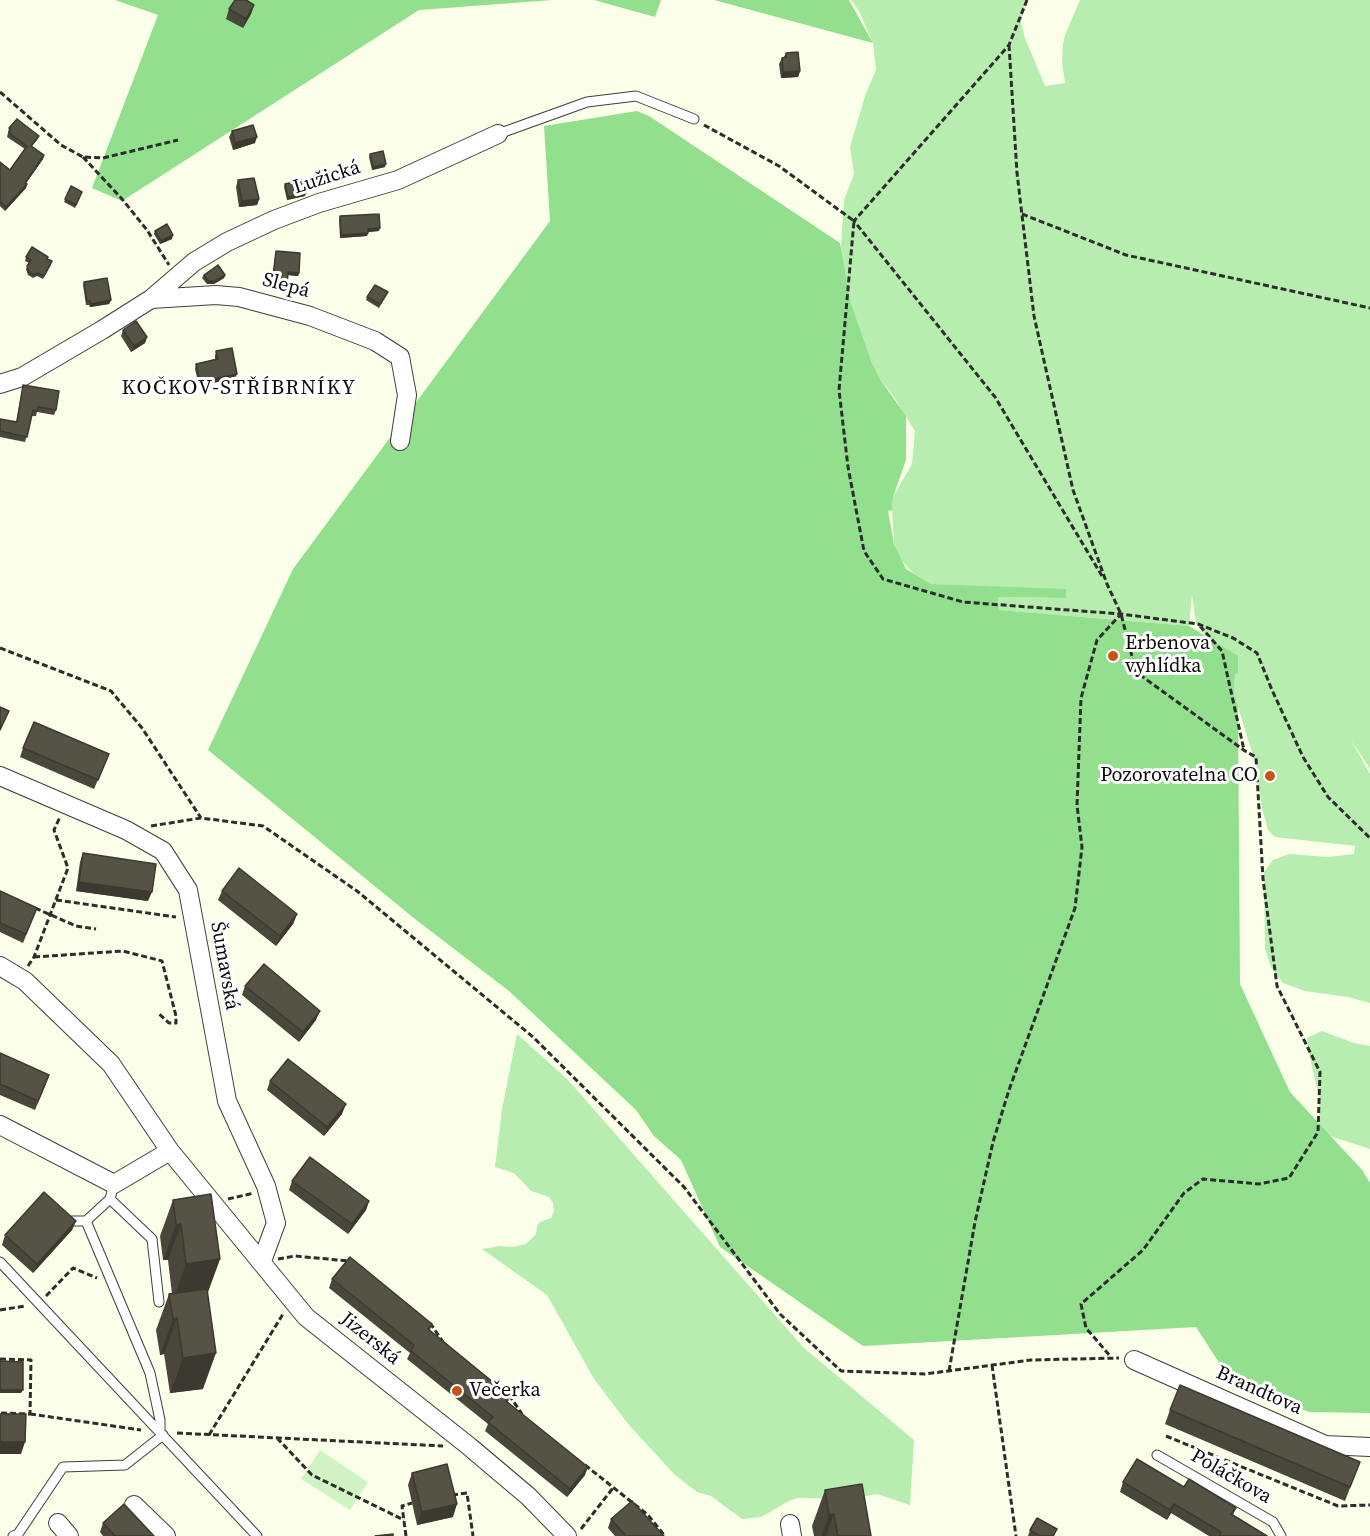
<!DOCTYPE html>
<meta charset="utf-8">
<style>
body{margin:0}
canvas{display:block;background:#fbffe9}
</style>
<canvas width="1370" height="1536"></canvas>
<script>
const ctx = document.querySelector('canvas').getContext('2d');
ctx.lineJoin = 'round';
function paint(path, color) { ctx.fillStyle = color; ctx.fill(path, 'evenodd'); }
const toPath = rows => new Path2D(rows.map(r => 'M' + r).join(''));
function stroke(path, color, width, dash) { ctx.strokeStyle = color; ctx.lineWidth = width; ctx.lineCap = dash ? 'butt' : 'round'; ctx.setLineDash(dash || []); ctx.stroke(path); }
function write(font, color, halo, rows, align = 'center') {
  ctx.font = font + ' "Source Serif 4",serif'; ctx.lineWidth = 6; ctx.setLineDash([]); ctx.textBaseline = 'middle'; ctx.strokeStyle = halo; ctx.fillStyle = color; for (const [text, x, y, turn = 0] of rows) {
    ctx.save(); ctx.translate(x, y); ctx.rotate((+turn || 0) * Math.PI / 180); ctx.textAlign = isNaN(turn) ? turn : align; if (halo) ctx.strokeText(text, 0, 0); ctx.fillText(text, 0, 0); ctx.restore();
  }
}
paint(toPath([
 [851,0,1026,0,1021,23,1025,38,1045,86,1065,83,1062,63,1063,44,1065,35,1080,0,1370,0,1370,769,1351,740,1370,774,1370,1003,1348,997,1305,991,1283,983,1271,967,1265,949,1264,872,1273,860,1289,854,1328,857,1354,854,1355,846,1275,837,1268,830,1262,808,1256,765,1234,694,1235,673,1196,624,1192,595,1189,626,999,610,998,597,1065,598,1066,590,931,584,913,573,901,560,894,544,892,510,893,497,912,464,915,431,892,394,880,379,872,363,850,300,843,271,841,246,844,200,854,174,850,147,866,93,876,70,873,43,859,11],
 [1322,1031,1354,1043,1370,1046,1370,1149,1327,1135,1320,1126,1319,1097,1308,1049,1307,1038],
 [517,1034,568,1080,804,1348,914,1440,910,1505,877,1494,851,1499,798,1498,789,1501,761,1517,742,1519,711,1496,697,1492,675,1475,629,1425,594,1379,547,1295,482,1249,500,1246,513,1247,526,1244,536,1234,537,1226,540,1222,551,1218,554,1211,553,1203,549,1197,531,1191,514,1173,495,1167,502,1109]
]), '#b7edaf');
paint(toPath([
 [115,0,553,0,419,10,122,201,92,188,158,15],
 [594,0,661,0,655,17],
 [714,0,849,0,873,43],
 [637,111,649,116,840,243,850,300,872,363,880,379,906,416,906,460,893,497,892,510,888,511,894,544,906,569,931,584,1066,589,1066,598,998,597,999,610,1189,626,1238,656,1238,673,1235,674,1234,694,1238,706,1240,984,1290,1092,1363,1171,1370,1183,1370,1413,1309,1412,1231,1381,1196,1327,863,1346,720,1247,681,1160,654,1136,636,1110,509,991,415,919,208,750,293,569,550,221,544,126]
]), '#92df8d');
paint(toPath([
 [320,1450,368,1482,350,1510,301,1479]
]), '#cff3c2');
const service = toPath([
 [498,134,587,102,636,96,694,119],
 [110,1199,152,1239,159,1302],
 [72,1221,86,1221,110,1199,114,1184],
 [86,1221,150,1373,160,1420,160,1433],
 [0,1262,257,1536],
 [1157,1455,1273,1522,1281,1536],
 [13,1536,18,1534,63,1467,125,1465,163,1435]
]);
const minor = toPath([
 [151,299,216,295,239,297,310,316,375,341,400,357,407,395,400,441],
 [0,384,22,377,102,330,151,299,194,262,227,242,274,220,319,203,398,180,498,134],
 [0,776,126,830,163,851,188,890,227,1101,266,1186,276,1223,262,1261],
 [0,966,25,981,111,1064,170,1151,306,1317,470,1447,528,1496,567,1536],
 [0,1125,114,1184,170,1151],
 [1134,1360,1325,1445,1370,1447],
 [134,1505,166,1536],
 [58,1523,69,1536],
 [790,1524,792,1536]
]);
stroke(service, '#3e3e3e', 11);
stroke(minor, '#3e3e3e', 20);
stroke(toPath([
 [1027,0,1009,45,854,221,995,397,1102,576],
 [1009,45,1017,173,1034,316,1073,490,1107,584,1121,614,1136,672,1245,751,1256,757,1263,879,1277,986,1320,1072,1318,1132,1289,1178,1259,1184,1203,1179,1184,1193,1143,1250,1081,1304,1086,1328,1111,1357],
 [0,92,61,145,83,157,103,158,178,140],
 [704,125,779,166,854,221,839,390,848,467,864,551,883,579,963,602,1121,614,1198,624,1233,638,1257,653,1272,690,1303,757,1328,797,1370,838],
 [83,157,122,199,147,230,169,265],
 [1022,214,1126,255,1370,308],
 [1200,626,1222,651,1244,750],
 [0,648,111,691,142,728,201,818],
 [151,826,201,818,263,826,357,891,533,1037,684,1187,780,1314,841,1371,925,1374,1031,1360,1119,1358],
 [56,900,176,917],
 [35,908,76,926,96,929],
 [34,957,123,951,162,961,176,1016,176,1023,169,1023,159,1014],
 [28,966,34,957,68,868,54,830,60,817],
 [228,1199,254,1193],
 [278,1259,295,1256,349,1261],
 [46,1296,73,1268,97,1278],
 [0,1310,25,1306],
 [430,1323,443,1342],
 [0,1359,31,1360,30,1414,0,1413],
 [992,1365,1016,1536],
 [949,1371,975,1222,993,1142,1009,1090,1075,908,1082,847,1077,805,1081,698,1097,640,1121,614],
 [509,1395,522,1414],
 [30,1414,141,1430],
 [177,1433,443,1446],
 [209,1435,283,1314],
 [1166,1436,1338,1506,1370,1505],
 [277,1438,312,1475,404,1520],
 [585,1465,648,1515,665,1536],
 [452,1495,467,1493,473,1536],
 [581,1529,613,1488],
 [406,1536,402,1506,412,1503]
]), '#2d2d2d', 3, [6, 3]);
stroke(service, '#fff', 9);
stroke(minor, '#fff', 18);
paint(toPath([
 [254,5,251,14,243,28,226,19,229,9],
 [786,53,800,71,798,77,781,78,779,64,782,58,784,57],
 [9,128,39,136,37,140,32,146,44,155,43,159,26,183,27,184,26,188,5,211,0,206,0,162,10,170,25,149,7,137],
 [232,131,255,143,233,150,229,137],
 [370,154,385,167,372,170,369,157],
 [238,180,259,199,257,205,239,207,236,187],
 [285,184,305,196,287,200,284,187],
 [71,186,82,192,75,208,64,202],
 [340,216,379,231,368,232,367,236,340,238,339,219],
 [155,231,172,239,160,244,154,234],
 [276,251,299,273,298,276,288,275,286,289,271,288],
 [26,257,47,259,51,265,43,279,37,276,33,278,28,275,26,269,29,263,25,261],
 [204,275,225,275,224,278,214,284,207,284,202,278],
 [84,282,111,300,109,304,90,307,89,305,86,305,83,285],
 [386,296,379,308,366,300,367,297],
 [123,330,147,337,145,343,131,352,121,336],
 [216,351,235,378,199,386,195,369,196,364,215,359,215,356],
 [23,385,56,410,54,415,37,412,36,416,32,416,25,442,0,437,0,419,16,422,22,391],
 [23,748,109,754,94,789,20,757],
 [83,853,148,901,76,891,80,862],
 [0,891,37,908,23,943,0,932],
 [222,891,297,914,293,924,276,946,218,900],
 [245,986,316,1020,299,1042,242,995],
 [0,1053,46,1084,35,1110,0,1095],
 [270,1081,342,1114,324,1136,267,1090],
 [292,1181,369,1201,366,1210,348,1234,289,1190],
 [173,1200,220,1259,207,1293,203,1389,170,1393,164,1354,160,1355,156,1330,169,1294,172,1294,168,1260,163,1260,160,1236],
 [76,1221,72,1230,33,1273,2,1245,5,1235],
 [332,1279,432,1324,430,1330,510,1396,508,1402,585,1475,567,1497,485,1431,488,1424,407,1359,410,1353,329,1288],
 [1170,1410,1360,1462,1345,1501,1165,1424],
 [412,1473,453,1517,417,1525,408,1485],
 [1123,1482,1184,1487,1236,1508,1233,1515,1267,1536,1209,1536,1171,1513,1167,1520,1120,1492],
 [825,1490,871,1536,814,1536,812,1526],
 [611,1519,664,1536,615,1536,608,1528],
 [103,1523,154,1536,103,1536,100,1532],
 [1057,1529,1054,1536,1028,1536,1030,1530]
]), '#49473c');
paint(toPath([
 [254,5,251,14,243,28,246,19],
 [800,71,798,77,781,78,783,72],
 [257,137,255,143,233,150,235,143],
 [44,155,43,159,24,186,25,183],
 [386,164,385,167,372,170,373,167],
 [27,184,26,188,5,211,6,207],
 [306,193,305,196,287,200,288,197],
 [259,199,257,205,239,207,242,201],
 [380,228,379,231,367,232,368,229],
 [368,233,367,236,340,238,341,235],
 [173,235,172,239,160,244,161,241],
 [288,272,299,273,298,276,287,275],
 [225,275,224,278,214,284,207,284,208,281],
 [272,285,287,286,286,289,271,288],
 [111,300,109,304,90,307,91,304],
 [147,337,145,343,131,352,134,346],
 [237,374,235,378,199,386,200,382],
 [79,882,152,892,148,901,76,891],
 [297,914,293,924,276,946,280,936],
 [320,1011,316,1020,299,1042,303,1032],
 [346,1104,342,1114,324,1136,327,1127],
 [369,1201,366,1210,348,1234,352,1224],
 [76,1221,72,1230,33,1273,37,1264],
 [181,1224,168,1260,163,1260,176,1225],
 [220,1259,207,1295,173,1300,186,1264],
 [177,1318,164,1354,160,1355,173,1319],
 [216,1353,203,1389,170,1393,183,1358],
 [0,1390,23,1390,21,1393,0,1393],
 [0,1442,25,1442,21,1454,0,1454],
 [588,1467,585,1475,567,1497,570,1489],
 [457,1504,453,1517,417,1525,422,1512],
 [1174,1504,1171,1513,1167,1520,1170,1510],
 [834,1514,826,1536,821,1536,829,1515]
]), '#3c3931');
const building = toPath([
 [235,0,246,0,254,5,246,19,229,9,235,0],
 [798,52,800,71,783,72,782,58,786,57,786,53,798,52],
 [17,119,39,136,31,146,44,155,25,183,27,184,6,207,0,201,0,162,10,170,27,146,9,133,11,129,9,128,17,119],
 [253,125,257,137,235,143,232,131,253,125],
 [383,151,386,164,373,167,370,154,383,151],
 [254,178,259,199,242,201,238,180,254,178],
 [303,180,306,193,288,197,285,184,303,180],
 [71,186,82,192,76,205,65,199,71,186],
 [379,214,380,228,368,229,368,233,341,235,340,216,379,214],
 [167,224,173,235,161,241,155,231,167,224],
 [32,247,48,257,47,259,52,261,44,276,38,273,34,275,29,272,27,266,31,260,26,257,32,247],
 [276,251,300,253,299,273,288,272,287,286,272,285,276,251],
 [218,265,225,275,215,281,208,281,204,275,218,265],
 [107,278,111,300,91,304,90,301,87,301,84,282,107,278],
 [375,285,388,292,380,304,367,297,375,285],
 [136,321,147,337,134,346,123,330,136,321],
 [232,348,237,374,200,382,196,364,218,359,216,351,232,348],
 [23,385,59,391,56,410,38,407,37,411,33,410,27,437,0,431,0,419,17,422,23,385],
 [0,707,9,711,0,730,0,707],
 [34,722,109,754,98,780,23,748,34,722],
 [83,853,156,864,152,892,79,882,83,853],
 [239,868,297,914,280,936,222,891,239,868],
 [0,891,37,908,26,934,0,923,0,891],
 [264,964,320,1011,303,1032,245,986,264,964],
 [0,1053,49,1075,38,1101,0,1084,0,1053],
 [288,1059,346,1104,327,1127,270,1081,288,1059],
 [310,1157,369,1201,352,1224,292,1181,310,1157],
 [44,1192,76,1221,37,1264,5,1235,44,1192],
 [211,1194,220,1259,186,1264,181,1224,176,1225,173,1200,211,1194],
 [350,1257,432,1324,428,1329,510,1396,506,1401,588,1467,570,1489,488,1422,493,1417,411,1351,414,1345,332,1279,350,1257],
 [207,1289,216,1353,183,1358,177,1318,173,1319,169,1294,207,1289],
 [0,1361,23,1362,23,1390,0,1390,0,1361],
 [1180,1385,1360,1462,1350,1487,1170,1410,1180,1385],
 [0,1414,26,1414,25,1442,0,1442,0,1414],
 [1137,1459,1184,1487,1189,1479,1236,1508,1231,1514,1267,1536,1219,1536,1221,1532,1174,1504,1170,1510,1123,1482,1137,1459],
 [447,1464,457,1504,422,1512,412,1473,447,1464],
 [862,1484,871,1536,838,1536,834,1514,829,1515,825,1490,862,1484],
 [632,1501,664,1536,626,1536,611,1519,632,1501],
 [124,1504,154,1536,115,1536,103,1523,124,1504],
 [1037,1518,1057,1529,1053,1536,1040,1536,1030,1530,1037,1518],
 [393,1534,393,1536,375,1536,393,1534]
]);
paint(building, '#555246');
stroke(building, '#3c3931', 1.5);
for (const [x, y, r, color] of [
 [1113,656,6,"#c75417"],
 [1270,776,6,"#c75417"],
 [457,1391,6,"#c75417"]
]) { const dot = new Path2D(); dot.arc(x, y, r, 0, 2 * Math.PI); ctx.fillStyle = color; ctx.fill(dot); stroke(dot, '#fff', 2); }
write('20px', '#0b0b0b', '#fff', [
 ["Lužická",327,178,-18],
 ["Slepá",286,286,15],
 ["Šumavská",224,966,80],
 ["Jizerská",370,1339,39],
 ["Brandtova",1259,1391,24],
 ["Poláčkova",1231,1477,30]
]);
write('20px', '#0b0b0b', '#fff', [
 ["Erbenova",1125,644],
 ["vyhlídka",1125,667],
 ["Pozorovatelna CO",1258,776,"right"],
 ["Večerka",469,1391]
], 'left');
ctx.letterSpacing = '1.5px';
write('21px', '#0b0b0b', '#fff', [
 ["KOČKOV-STŘÍBRNÍKY",239,389]
]);
ctx.letterSpacing = '0px';
</script>
